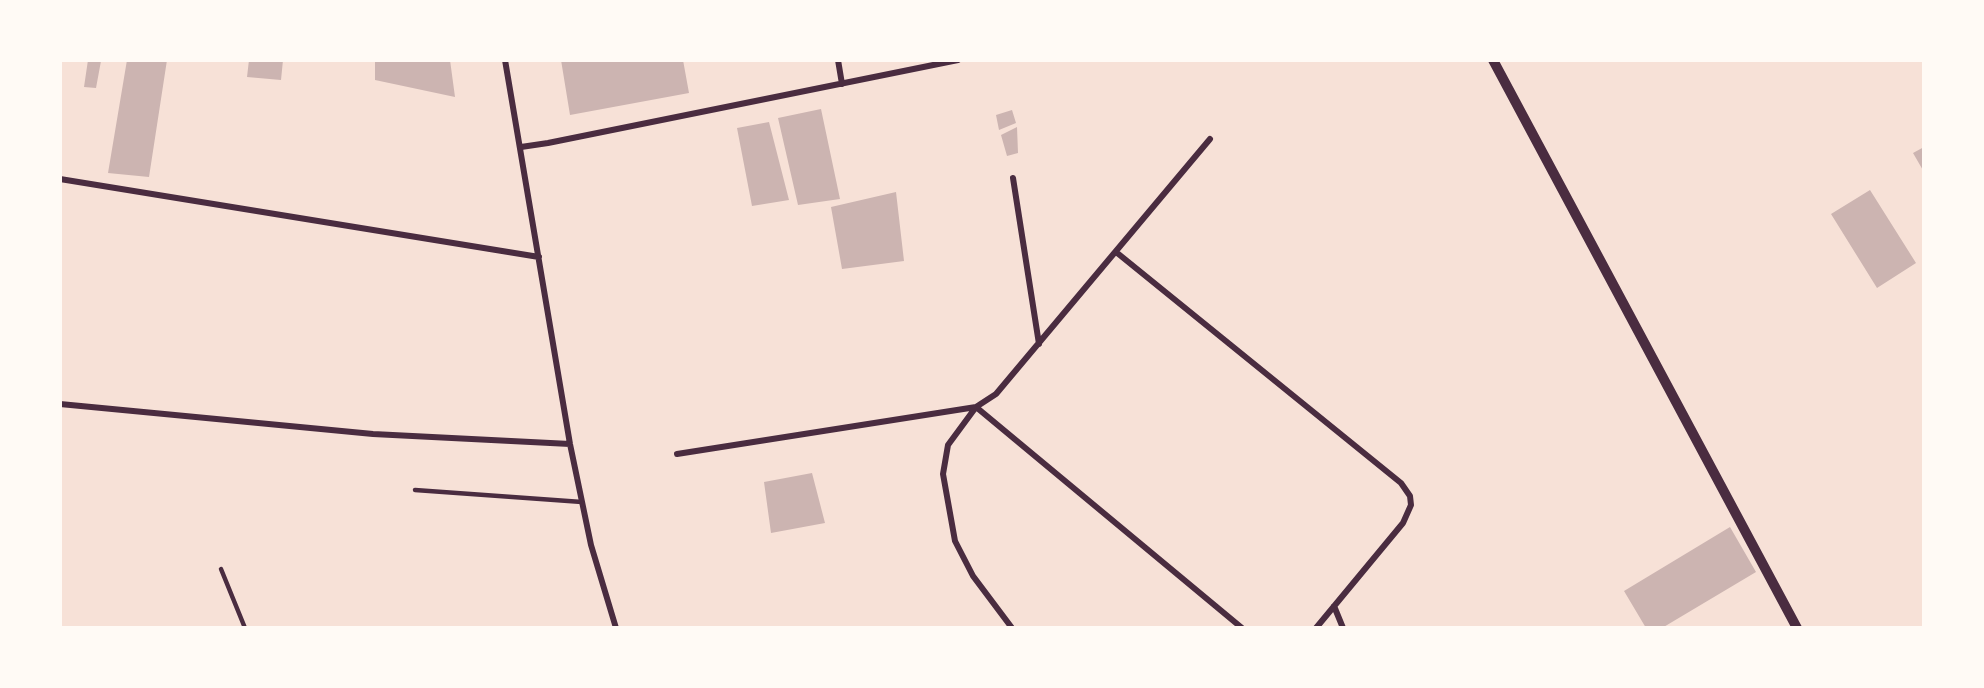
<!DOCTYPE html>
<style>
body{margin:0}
#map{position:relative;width:1984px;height:688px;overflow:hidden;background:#f7e1d7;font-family:Overpass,sans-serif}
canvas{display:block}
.frame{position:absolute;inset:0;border:62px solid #fffaf5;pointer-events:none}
</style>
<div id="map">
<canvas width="1984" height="688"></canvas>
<div class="frame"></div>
</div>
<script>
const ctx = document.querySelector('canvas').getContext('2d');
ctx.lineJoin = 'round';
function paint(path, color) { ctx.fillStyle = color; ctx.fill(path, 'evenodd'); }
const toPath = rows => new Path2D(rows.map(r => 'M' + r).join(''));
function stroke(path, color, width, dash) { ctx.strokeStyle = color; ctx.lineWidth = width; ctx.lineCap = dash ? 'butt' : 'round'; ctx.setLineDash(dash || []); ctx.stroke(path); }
paint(toPath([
 [88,60,101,61,96,88,84,87],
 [127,60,167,60,149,177,108,173],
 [249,60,283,60,281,80,247,77],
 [375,60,450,60,455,97,375,80],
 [561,60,683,60,689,93,570,115],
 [821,109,840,199,798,205,778,118],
 [1012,110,1016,123,999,130,996,115],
 [769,122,789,200,752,206,737,128],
 [1017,127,1018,153,1007,156,1001,135],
 [1924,147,1924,172,1913,153],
 [1870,190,1916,263,1877,288,1831,214],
 [896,192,904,261,842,269,831,207],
 [812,473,825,523,771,533,764,482],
 [1730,527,1756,572,1662,628,1646,628,1624,591]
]), '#ccb4b1');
stroke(toPath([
 [415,490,582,502],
 [221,569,245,628]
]), '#4a2c40', 4.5);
stroke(toPath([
 [505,60,570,444,591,545,616,628],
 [838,60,842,84],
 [521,147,548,143,958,60],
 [1013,178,1039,344],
 [60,179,539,257],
 [1116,252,1401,483,1410,496,1411,505,1403,523,1316,628],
 [60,404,373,434,570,444],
 [677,454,976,407,1242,628],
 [1334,606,1343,628],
 [1012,628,973,576,955,541,943,474,948,445,976,407,996,394,1210,139]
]), '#4a2c40', 6);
stroke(toPath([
 [1493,60,1797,628]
]), '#4a2c40', 10);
</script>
